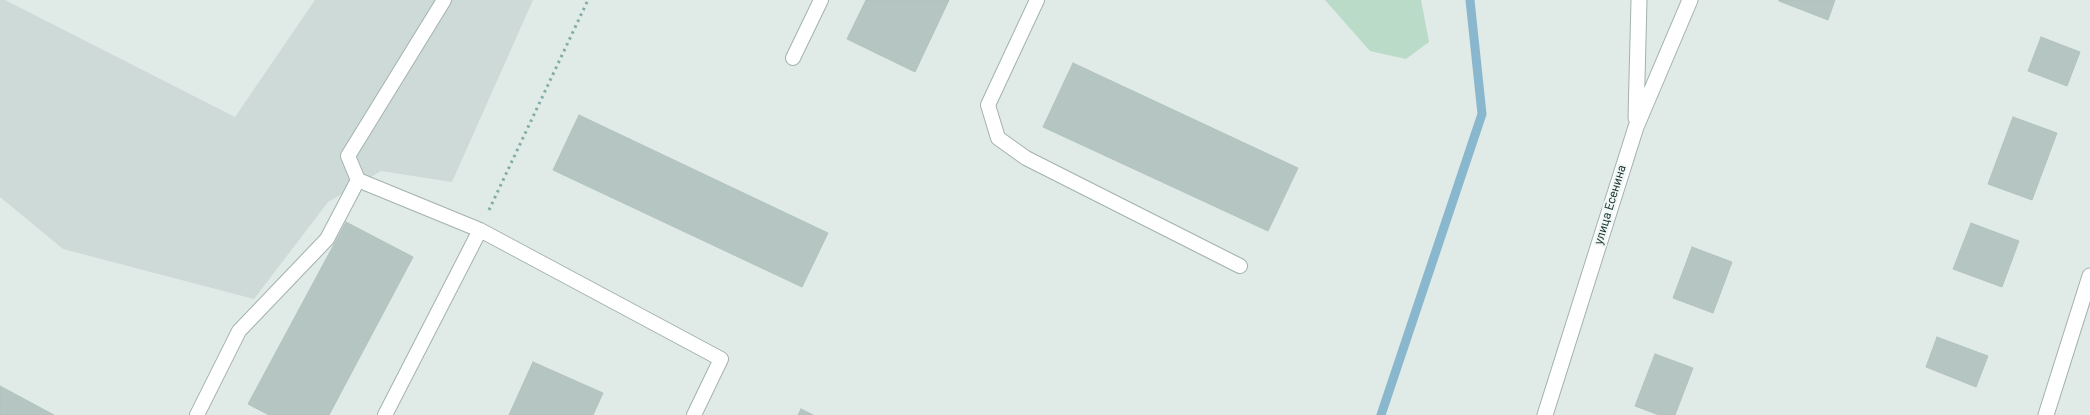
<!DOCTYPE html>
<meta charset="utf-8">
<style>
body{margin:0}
canvas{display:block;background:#e0eae7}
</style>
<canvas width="2090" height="415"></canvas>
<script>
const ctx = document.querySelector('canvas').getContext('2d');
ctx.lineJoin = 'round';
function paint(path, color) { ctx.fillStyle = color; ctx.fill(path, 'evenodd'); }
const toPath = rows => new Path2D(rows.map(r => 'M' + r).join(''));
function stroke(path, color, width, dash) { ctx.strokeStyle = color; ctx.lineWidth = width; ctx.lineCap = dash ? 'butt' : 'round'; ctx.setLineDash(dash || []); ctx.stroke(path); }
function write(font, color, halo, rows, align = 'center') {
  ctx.font = font + ' Roboto,sans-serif'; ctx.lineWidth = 4.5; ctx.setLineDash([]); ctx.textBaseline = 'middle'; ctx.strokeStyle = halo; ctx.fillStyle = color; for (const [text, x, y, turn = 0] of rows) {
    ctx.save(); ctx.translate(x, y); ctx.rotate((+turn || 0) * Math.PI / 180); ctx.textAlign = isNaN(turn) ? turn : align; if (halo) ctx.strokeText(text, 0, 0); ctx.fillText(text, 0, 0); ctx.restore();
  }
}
paint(toPath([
 [0,0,5,0,235,117,315,0,533,0,452,182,381,171,328,202,254,299,63,249,0,197]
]), '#cedad7');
paint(toPath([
 [1325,0,1421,0,1429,42,1406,59,1370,51]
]), '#b9dbc8');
stroke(toPath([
 [1381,415,1482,114,1470,0]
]), '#89b8ce', 9);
const building = toPath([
 [866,0,949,0,915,72,847,39,866,0],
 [1779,0,1835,0,1828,20,1779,1,1779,0],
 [2041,37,2080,52,2067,86,2028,71,2041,37],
 [1073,63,1298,168,1268,231,1043,127,1073,63],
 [579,115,828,233,802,287,553,170,579,115],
 [2013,117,2057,133,2032,200,1988,184,2013,117],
 [346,222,413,257,329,415,269,415,248,404,346,222],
 [1971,223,2019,241,2002,287,1953,269,1971,223],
 [1692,247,1732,262,1713,313,1673,298,1692,247],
 [1937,337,1988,356,1976,387,1926,367,1937,337],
 [1655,354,1693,368,1675,415,1659,415,1635,406,1655,354],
 [533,362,603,393,593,415,509,415,533,362],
 [0,386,54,415,0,415,0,386],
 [801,409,813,415,798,415,801,409]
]);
paint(building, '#b5c5c1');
stroke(building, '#b2c4bf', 1);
const service = toPath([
 [1037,0,988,105,998,138,1026,158,1240,266],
 [793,58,821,0],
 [358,180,348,156,444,0],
 [197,415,239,331,327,239,358,180,480,230],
 [385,415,480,230,721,359,694,415]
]);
const minor = toPath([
 [1636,118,1639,0],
 [1545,415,1636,127,1690,0],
 [2046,415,2090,276]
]);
stroke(service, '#a3b2af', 16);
stroke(minor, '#a3b2af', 17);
stroke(toPath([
 [489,210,588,0]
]), '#81ada6', 3, [2.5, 4]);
stroke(service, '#fff', 14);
stroke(minor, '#fff', 15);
write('12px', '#213a37', '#f0f7f5', [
 ["улица Есенина",1611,205,-73]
]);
</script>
